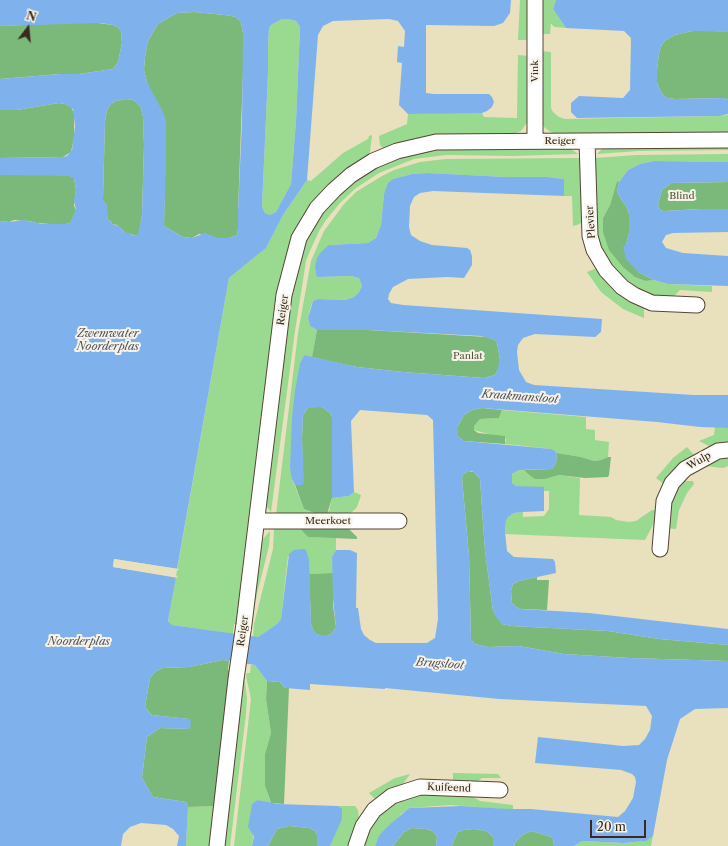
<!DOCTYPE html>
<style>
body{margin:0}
#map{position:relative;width:728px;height:846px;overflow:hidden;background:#e9e0bd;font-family:"Libre Caslon Text",serif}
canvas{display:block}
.north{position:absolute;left:8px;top:8px;width:40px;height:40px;-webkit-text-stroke:3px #f7f3e8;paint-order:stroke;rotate:16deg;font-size:11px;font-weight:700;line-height:16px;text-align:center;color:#3b2a1e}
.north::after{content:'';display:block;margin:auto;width:14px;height:18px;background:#3b2a1e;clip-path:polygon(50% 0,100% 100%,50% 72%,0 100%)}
.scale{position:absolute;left:590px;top:820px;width:56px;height:18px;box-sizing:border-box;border:2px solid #3b2a1e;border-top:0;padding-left:5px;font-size:12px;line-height:14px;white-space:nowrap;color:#3b2a1e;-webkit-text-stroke:3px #f7f3e8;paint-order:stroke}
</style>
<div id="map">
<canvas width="728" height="846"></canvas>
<div class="north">N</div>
<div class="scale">20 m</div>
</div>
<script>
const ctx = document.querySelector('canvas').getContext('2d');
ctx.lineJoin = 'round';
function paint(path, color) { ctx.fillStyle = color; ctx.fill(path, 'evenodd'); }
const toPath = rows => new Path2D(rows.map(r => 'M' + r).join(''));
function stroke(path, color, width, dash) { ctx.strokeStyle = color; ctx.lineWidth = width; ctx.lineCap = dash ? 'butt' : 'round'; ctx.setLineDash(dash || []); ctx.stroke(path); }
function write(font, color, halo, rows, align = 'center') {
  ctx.font = font + ' "Libre Caslon Text",serif'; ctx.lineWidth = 4; ctx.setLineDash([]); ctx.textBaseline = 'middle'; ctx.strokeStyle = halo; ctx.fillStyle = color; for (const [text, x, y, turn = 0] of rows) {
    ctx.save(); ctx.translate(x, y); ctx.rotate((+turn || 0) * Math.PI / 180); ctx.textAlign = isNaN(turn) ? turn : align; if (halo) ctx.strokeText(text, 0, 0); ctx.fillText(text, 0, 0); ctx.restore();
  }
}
paint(toPath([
 [520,0,530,0,529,40,518,40],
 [540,0,556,0,553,9,566,28,555,27,553,26,551,23,550,34,540,34],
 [282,19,288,19,296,21,300,27,296,121,291,184,276,212,270,215,265,213,262,207,268,73,268,46,269,28,271,25],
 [540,51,551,52,551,108,553,112,559,117,565,119,720,116,728,115,728,133,554,134,545,128,542,124],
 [518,55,529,56,528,121,521,131,514,134,447,135,426,136,383,148,380,145,379,136,407,124,408,114,480,112,482,113,484,117,517,118],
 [372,135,370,152,368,156,298,228,238,625,234,624,233,634,172,625,168,621,229,278,266,248,283,215,307,180,311,181,343,153,368,139,369,136],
 [728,146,728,150,638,151,597,154,602,149,609,147],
 [430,149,571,149,578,154,513,156,446,155,414,159,379,173,356,188,340,203,326,220,319,231,309,253,306,261,295,331,271,512,267,507,266,501,286,334,292,291,305,242,319,218,334,200,359,177,389,160],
 [728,154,728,162,654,161,640,164,628,170,619,182,617,181,610,205,603,218,646,281,654,280,668,284,712,286,712,292,680,290,671,299,651,297,619,278,599,245,597,238,594,161,595,158,637,155],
 [580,158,582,162,583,222,577,225,573,226,572,196,564,196,564,179,547,177,506,177,427,173,412,174,393,179,384,194,381,225,376,238,368,243,329,245,315,267,316,275,319,277,351,276,359,278,362,286,359,292,354,297,345,300,318,299,313,301,310,309,308,318,310,326,317,330,312,357,304,355,300,363,292,479,304,509,313,513,329,511,332,498,349,496,354,492,361,495,357,507,348,516,276,515,298,333,311,261,324,231,344,204,356,192,382,176,394,170,420,162,446,159],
 [597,268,644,306,644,318,623,309,601,292,587,272],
 [502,410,586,417,586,429,595,430,595,440,609,442,608,457,601,460,594,461,581,457,557,453,552,449,505,444,506,439,474,430,474,426,480,419,499,418],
 [715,427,728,428,728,443,711,447,699,441,714,435],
 [687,447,694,455,677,469,665,485,656,478,673,458],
 [728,456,728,466,723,468,705,466,716,458],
 [519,470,524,470,528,474,545,479,559,475,580,478,579,515,611,517,616,520,629,522,636,521,652,510,656,510,654,523,645,540,505,534,506,521,508,517,514,513,523,512,523,517,544,516,549,509,549,491,544,491,544,487,520,487,514,485,512,483,512,474],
 [682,481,693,481,694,484,687,493,679,510,676,529,666,528,670,502],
 [274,529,301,529,303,532,308,537,336,538,336,550,332,557,333,573,309,574,309,560,288,556,281,619,277,624,258,637,253,637,254,624,273,549],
 [270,531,269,546,257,594,252,622,260,552,263,539],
 [251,665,255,665,267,681,266,699,271,733,265,754,268,795,271,803,258,800,252,846,234,846,251,699,246,676,247,673,250,673],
 [244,673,247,698,246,714,230,846,223,846],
 [453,773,498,774,501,778,482,778,474,784,453,784],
 [410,774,401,787,380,799,374,798,369,793,395,778],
 [432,794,473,797,480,801,513,805,513,810,451,805,409,808,401,814,377,841,375,846,361,846,372,823,382,813,392,805,404,799,418,795],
 [215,806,209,846,186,846,188,807],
 [338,806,355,806,358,810,359,820,353,832,348,846,330,846,342,810],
 [653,835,651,846,574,846,582,841,624,843,646,841]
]), '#99d990');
paint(toPath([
 [194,12,225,15,236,17,241,22,243,33,243,72,238,211,238,230,237,235,229,238,222,239,199,234,192,238,183,237,164,226,166,128,147,82,144,70,145,57,148,41,158,24,177,13],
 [91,22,113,25,119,28,121,32,122,43,118,62,113,69,79,74,60,74,0,79,0,26],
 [702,30,728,32,728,100,724,98,675,99,667,98,663,95,659,88,657,82,657,70,659,53,662,44,666,40,675,35,692,31],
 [126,99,133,100,137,103,141,108,143,117,144,145,142,215,139,234,136,236,128,233,127,234,117,225,112,224,111,221,108,220,105,203,103,201,103,198,105,121,107,110,111,104,116,101],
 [59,103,65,104,71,107,74,113,74,138,71,152,63,157,0,158,0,110,17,110],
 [0,175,66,175,73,177,74,178,76,189,74,206,76,210,73,218,70,223,62,225,37,223,29,221,14,220,9,222,0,221],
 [617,181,619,182,617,191,620,198,626,206,629,214,629,233,626,244,638,272,654,280,646,281,635,277,623,267,609,250,603,232,603,218,610,205],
 [728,182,728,209,700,209,664,211,660,210,658,205,662,190,671,183],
 [317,330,368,330,487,337,495,340,497,343,500,360,499,367,495,375,484,378,403,372,357,367,338,363,312,357],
 [314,407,322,407,330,413,332,417,332,498,327,514,314,513,304,509,295,485,303,485,302,438,303,415,308,408],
 [482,408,502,410,499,418,480,419,474,426,474,430,478,433,505,436,505,444,464,441,458,436,458,426,464,415,472,410],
 [557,453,581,457,594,461,601,460,608,457,611,457,609,475,608,477,585,478,559,475,545,479,535,479,528,474,524,470,552,469,556,463],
 [468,471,474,472,480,479,485,551,493,611,502,624,511,626,608,631,659,639,728,645,728,661,630,658,564,654,519,646,488,647,475,644,471,640,469,556,462,478,463,475],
 [348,528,357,537,357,539,308,537,303,532,301,529],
 [333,573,333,605,336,627,332,633,327,636,323,636,316,634,313,630,311,624,309,574],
 [537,577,537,580,549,580,547,610,521,609,516,607,512,603,511,591,513,584,519,581],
 [223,660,229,661,228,670,231,671,215,806,188,807,186,802,153,797,142,778,147,737,160,728,190,729,189,719,152,715,145,707,150,678,156,671,163,668,189,667],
 [267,681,280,682,285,688,289,688,284,804,271,803,265,785,265,754,271,733,266,699],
 [289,826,309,828,315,831,317,835,317,846,268,846,277,829],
 [412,828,426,829,433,831,437,837,436,846,393,846,404,832],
 [474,829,486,831,490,834,493,837,493,846,452,846,454,840,458,832,464,830],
 [532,831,551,837,553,839,554,846,514,846,515,842,524,834]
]), '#7ab97a');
paint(toPath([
 [0,0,511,0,510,13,503,23,494,26,426,25,426,93,434,94,489,94,492,97,494,102,492,107,487,111,482,113,408,114,399,105,402,63,397,62,398,46,404,47,405,31,398,21,389,19,333,21,323,26,318,35,307,180,283,215,266,248,229,278,177,569,114,559,113,567,176,577,168,621,172,625,258,637,277,624,281,619,289,554,294,550,304,549,306,550,309,560,311,624,313,630,316,634,327,636,332,633,336,627,333,599,332,557,336,550,350,550,357,553,356,608,358,608,361,629,364,635,370,640,376,643,427,643,435,638,438,619,433,420,427,415,360,410,351,421,354,492,349,496,332,498,332,417,330,413,322,407,308,408,303,415,302,438,304,481,303,485,295,485,292,479,290,468,292,418,295,391,300,363,304,355,357,367,403,372,484,378,495,375,497,371,500,360,497,343,495,340,481,336,368,330,317,330,310,326,308,318,313,301,318,299,345,300,354,297,359,292,362,286,359,278,351,276,318,277,316,275,315,267,317,258,321,252,329,245,368,243,376,238,381,225,384,194,388,183,393,179,412,174,427,173,506,177,547,177,564,179,564,196,433,191,420,193,414,197,410,206,409,227,411,235,420,241,432,245,467,248,470,250,472,256,472,265,464,278,447,277,408,279,393,287,389,294,388,299,391,303,403,305,602,319,601,332,595,337,535,334,523,338,518,345,517,352,519,370,526,382,534,385,694,395,728,395,728,428,700,427,657,422,482,408,472,410,464,415,458,426,458,436,464,441,552,449,557,453,556,463,552,469,519,470,512,474,512,483,516,486,544,487,544,511,523,512,514,513,508,517,506,521,505,532,507,551,514,557,553,559,555,562,556,573,519,581,513,584,511,591,512,603,516,607,521,609,589,613,728,629,728,645,659,639,608,631,511,626,502,624,496,617,493,611,485,551,480,479,476,474,472,471,468,471,463,475,462,478,469,556,471,640,475,644,488,647,519,646,564,654,630,658,728,661,728,708,695,709,680,719,667,760,653,836,646,841,624,843,582,841,574,846,554,846,553,839,551,837,532,831,524,834,515,842,514,846,493,846,493,837,490,834,486,831,474,829,464,830,458,832,454,840,452,846,436,846,437,837,433,831,426,829,412,828,404,832,393,846,375,846,379,836,387,827,409,808,461,806,508,809,531,809,618,817,625,811,633,798,636,782,635,777,632,774,621,770,535,763,538,737,623,746,639,745,645,739,650,730,652,716,646,706,499,699,385,688,385,689,310,684,310,690,285,688,280,682,267,681,255,665,223,660,189,667,163,668,156,671,150,678,145,707,152,715,190,719,191,721,190,729,160,728,147,737,142,778,153,797,186,802,188,807,186,846,177,846,179,836,173,829,166,825,141,823,130,827,123,834,121,846,0,846,0,221,9,222,23,220,42,224,66,224,70,223,74,214,76,210,74,201,76,189,74,178,69,176,0,175,0,158,63,157,67,156,72,150,75,126,73,109,65,104,59,103,17,110,0,110,0,79,60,74,79,74,113,69,118,62,122,43,121,32,119,28,113,25,101,23,0,26],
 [194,12,225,15,236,17,241,22,243,33,242,121,238,211,238,230,237,235,229,238,218,238,205,233,192,238,183,237,164,226,166,163,166,120,162,110,147,82,144,70,145,57,148,41,158,24,177,13],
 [282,19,288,19,296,21,300,27,296,121,291,184,276,212,270,215,265,213,262,207,268,73,268,46,269,28,271,25],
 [126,99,133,100,137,103,141,108,143,117,144,145,142,215,138,234,136,236,132,235,130,233,127,233,122,230,121,227,112,224,111,221,108,220,107,205,103,201,103,198,105,121,107,110,111,104,116,101],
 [556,0,728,0,728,32,692,31,675,35,666,40,662,44,659,53,657,70,657,82,659,88,663,95,667,98,675,99,724,98,728,100,728,114,720,116,577,118,571,112,571,103,579,96,623,98,630,90,631,38,624,31,566,28,553,9],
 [654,161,728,162,728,182,671,183,662,190,658,205,660,210,664,211,700,209,728,209,728,232,673,233,666,235,662,242,666,248,683,253,728,256,728,286,668,284,654,280,638,272,626,259,623,247,626,244,629,233,629,214,626,206,620,198,617,191,619,182,628,170,640,164],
 [258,800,278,804,338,806,342,809,342,819,330,846,317,846,317,835,315,831,309,828,289,826,277,829,268,846,252,846,254,836,248,827,252,804]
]), '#7fb2ec');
paint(toPath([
 [114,559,179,569,177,571,115,562,115,566,176,575,178,578,113,567]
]), '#e9e0bd');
const street = toPath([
 [535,141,535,0],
 [587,141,590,236,594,250,606,270,622,287,634,295,652,303,697,305],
 [257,521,399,521],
 [660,549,664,501,672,483,685,469,718,451,728,450],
 [217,846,236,679,244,624,284,295,299,238,317,208,334,190,351,175,373,161,397,151,436,142,728,140],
 [356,846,363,826,374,810,392,796,420,787,500,790]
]);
stroke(street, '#554536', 17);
stroke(street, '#fff', 15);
write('10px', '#3b2a1e', '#f7f3e8', [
 ["Vink",535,71,-90],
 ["Reiger",560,141],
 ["Plevier",591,222,-94],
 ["Reiger",283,310,-82],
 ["Wulp",699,461,-29],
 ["Meerkoet",328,521],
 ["Reiger",243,631,-82],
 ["Kuifeend",449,788,2]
]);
write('10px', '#52563a', '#f7f3e8', [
 ["Blind",682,196],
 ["Panlat",468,356]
]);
write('italic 11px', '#4f535c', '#f7f3e8', [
 ["Zwemwater",108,334],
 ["Noorderplas",108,347],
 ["Kraakmansloot",520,397,4],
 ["Noorderplas",79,642],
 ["Brugsloot",440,664,4]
]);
</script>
